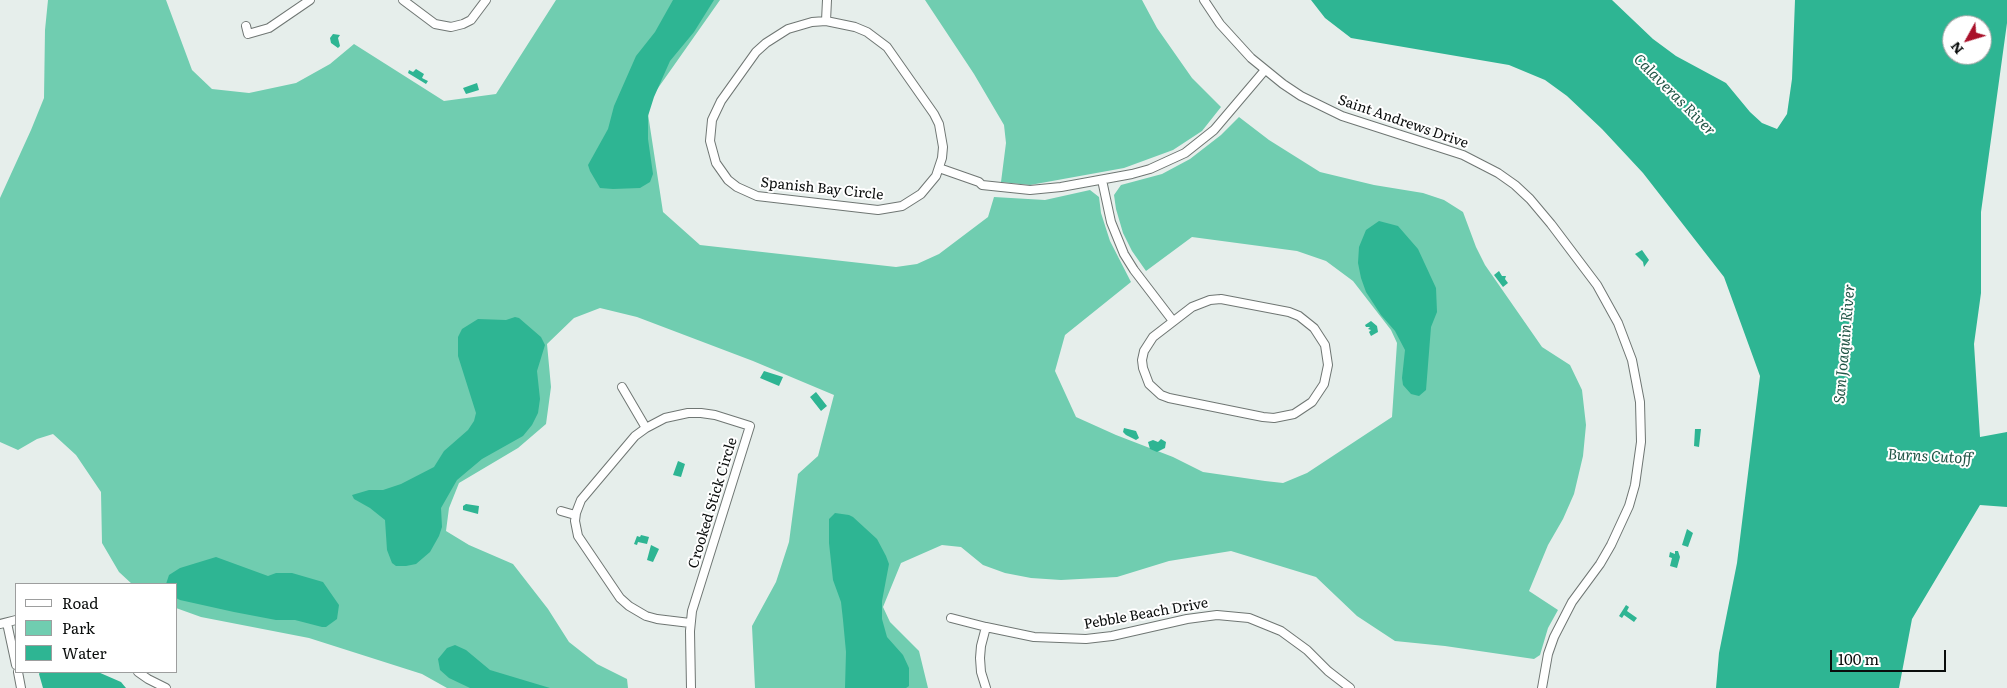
<!DOCTYPE html>
<style>
body{margin:0}
#map{position:relative;width:2007px;height:688px;overflow:hidden;background:#e6eeeb;font-family:Literata,serif}
canvas{display:block}
.legend{position:absolute;left:15px;top:583px;width:162px;height:90px;box-sizing:border-box;background:#fff;border:1px solid #9d9e9e;margin:0;padding:6px 9px;list-style:none;font-size:15px;color:#0a0d0c}
.legend li{display:flex;align-items:center;gap:10px;height:25px}
.legend b{width:25px;border:1px solid #9d9e9e}
.north{position:absolute;left:1942px;top:15px;width:50px;height:50px;box-sizing:border-box;background:#fff;border:1px solid #9d9e9e;border-radius:50%;rotate:231deg;font-size:14px;font-weight:700;line-height:20px;text-align:center;color:#0a0d0c}
.north::after{content:'';display:block;margin:auto;width:18px;height:22px;background:#a9112a;clip-path:polygon(50% 0,100% 100%,50% 72%,0 100%)}
.scale{position:absolute;left:1830px;top:650px;width:116px;height:22px;box-sizing:border-box;border:2px solid #0a0d0c;border-top:0;padding-left:6px;font-size:15px;line-height:18px;white-space:nowrap;color:#0a0d0c;-webkit-text-stroke:4px #fff;paint-order:stroke}
</style>
<div id="map">
<canvas width="2007" height="688"></canvas>
<ul class="legend">
<li><b style="height:6px;background:#fff"></b>Road</li>
<li><b style="height:14px;background:#70cdb0"></b>Park</li>
<li><b style="height:14px;background:#2eb593"></b>Water</li>
</ul>
<div class="north">N</div>
<div class="scale">100 m</div>
</div>
<script>
const ctx = document.querySelector('canvas').getContext('2d');
ctx.lineJoin = 'round';
function paint(path, color) { ctx.fillStyle = color; ctx.fill(path, 'evenodd'); }
const toPath = rows => new Path2D(rows.map(r => 'M' + r).join(''));
function stroke(path, color, width, dash) { ctx.strokeStyle = color; ctx.lineWidth = width; ctx.lineCap = dash ? 'butt' : 'round'; ctx.setLineDash(dash || []); ctx.stroke(path); }
function write(font, color, halo, rows, align = 'center') {
  ctx.font = font + ' Literata,serif'; ctx.lineWidth = 4; ctx.setLineDash([]); ctx.textBaseline = 'middle'; ctx.strokeStyle = halo; ctx.fillStyle = color; for (const [text, x, y, turn = 0] of rows) {
    ctx.save(); ctx.translate(x, y); ctx.rotate((+turn || 0) * Math.PI / 180); ctx.textAlign = isNaN(turn) ? turn : align; if (halo) ctx.strokeText(text, 0, 0); ctx.fillText(text, 0, 0); ctx.restore();
  }
}
paint(toPath([
 [48,0,166,0,192,70,212,89,249,93,296,83,330,64,354,44,444,101,496,94,556,0,720,0,651,98,648,114,663,212,700,245,896,267,917,264,939,254,988,217,994,197,1045,200,1090,190,1099,197,1101,213,1110,241,1131,282,1065,335,1055,371,1076,417,1116,435,1173,457,1203,472,1265,481,1283,483,1307,473,1392,417,1397,343,1391,330,1353,281,1326,261,1297,251,1192,237,1146,271,1132,251,1123,233,1116,209,1114,195,1121,185,1162,174,1190,159,1221,135,1239,117,1269,140,1320,172,1374,185,1423,193,1444,200,1463,212,1476,247,1485,265,1542,347,1570,365,1582,390,1586,425,1583,456,1574,494,1563,519,1548,545,1529,591,1558,610,1548,628,1540,655,1534,659,1445,646,1395,641,1357,616,1316,577,1231,551,1169,561,1117,577,1061,580,1031,578,1005,573,983,565,961,547,942,545,901,563,883,607,890,622,919,651,928,688,755,688,752,626,776,582,789,542,798,474,818,456,834,395,753,361,637,317,600,308,574,318,547,344,551,387,546,424,518,448,459,483,449,508,446,531,469,545,513,564,548,609,569,642,597,664,627,679,628,688,447,688,422,674,309,638,201,617,176,608,176,584,132,584,119,572,102,543,101,492,76,455,53,434,37,439,18,450,0,442,0,198,31,130,44,98,45,30],
 [925,0,1142,0,1157,28,1192,78,1221,107,1202,131,1173,150,1124,168,1030,185,1001,182,1006,143,1004,125,974,74]
]), '#70cdb0');
paint(toPath([
 [673,0,714,0,694,32,670,61,654,97,648,116,648,139,653,174,650,182,640,188,613,189,600,188,590,171,588,165,608,129,614,106,636,56,655,32],
 [1311,0,1612,0,1653,39,1676,56,1726,83,1750,112,1762,123,1777,129,1787,114,1792,79,1795,0,2007,0,2007,23,1981,212,1981,293,1974,344,1980,437,2007,432,2007,507,1980,505,1912,619,1899,688,1716,688,1719,653,1737,563,1760,376,1724,277,1643,173,1602,129,1567,96,1545,80,1509,65,1351,38,1325,18],
 [1952,25,1982,25,1982,55,1952,55],
 [333,34,340,35,338,38,340,46,338,48,331,43,330,38],
 [416,69,424,74,422,78,428,81,426,84,408,73,409,70,413,72],
 [477,83,479,90,466,94,463,88],
 [1379,221,1398,226,1418,249,1436,288,1437,312,1431,327,1426,390,1419,396,1411,394,1403,385,1402,378,1405,350,1395,331,1381,315,1366,292,1361,278,1358,263,1359,247,1366,230],
 [1642,250,1649,260,1644,267,1643,262,1635,254],
 [1499,271,1502,276,1506,276,1505,279,1508,283,1503,287,1494,275],
 [515,317,519,318,541,337,545,345,537,371,540,399,538,413,532,425,523,436,482,459,457,480,441,508,442,527,439,536,430,552,416,564,406,566,396,566,392,563,387,550,385,520,370,508,354,499,352,495,369,490,383,490,401,484,434,467,444,451,468,430,474,421,476,413,458,356,458,337,462,329,478,319,506,320],
 [1371,321,1377,326,1378,332,1371,336,1369,332,1371,330,1368,329,1370,327,1366,327,1365,325],
 [764,371,783,377,779,386,760,378],
 [816,392,827,406,821,411,810,397],
 [1124,428,1136,431,1139,438,1136,440,1126,435,1123,432],
 [1695,429,1701,429,1699,447,1694,446],
 [1161,439,1166,442,1165,448,1157,452,1150,449,1148,442,1153,440,1158,442],
 [678,461,685,464,681,477,673,475],
 [466,504,479,506,478,514,463,510,463,506],
 [835,513,849,515,853,517,877,539,886,556,889,564,882,601,882,619,887,637,903,655,909,668,909,686,906,688,845,688,846,652,843,620,841,602,833,580,829,543,829,519],
 [1687,529,1693,533,1688,547,1682,545],
 [641,535,649,537,647,544,638,542,637,545,634,544,637,536,640,537],
 [651,545,659,549,653,562,647,560],
 [1675,551,1678,551,1680,557,1677,568,1670,566,1672,558,1669,557,1670,552,1675,554],
 [216,557,268,576,276,573,292,573,323,582,339,605,337,619,326,627,322,627,295,620,276,620,234,612,180,600,176,598,176,584,166,584,169,575,180,568],
 [1626,605,1629,607,1627,611,1637,618,1634,622,1624,615,1622,618,1619,616],
 [455,645,466,650,490,670,550,688,470,688,449,678,440,670,438,659,447,648],
 [40,672,98,672,121,682,126,688,43,688,39,674]
]), '#2eb593');
const minor = toPath([
 [403,0,435,24,451,27,463,24,471,20,486,0],
 [1204,0,1220,24,1251,58,1283,84,1301,96,1342,116,1463,155,1498,173,1515,185,1530,199,1551,224,1597,285,1618,323,1632,360,1640,402,1641,442,1635,485,1629,506,1611,545,1600,564,1572,602,1554,637,1548,654,1542,688],
 [826,21,855,27,867,32,887,47,934,114,939,124,943,147,942,158,936,176,921,194,902,206,878,210,757,196,737,187,728,180,716,163,710,141,712,120,721,101,756,52,766,43,788,29,812,22,826,21],
 [826,21,827,0],
 [246,26,248,34,269,28,310,0],
 [939,168,979,182,982,185,1030,190,1061,187,1132,174,1150,169,1185,153,1214,130,1265,70],
 [1102,180,1111,222,1124,254,1134,270,1173,321],
 [1221,299,1289,312,1299,316,1314,328,1325,345,1328,365,1324,384,1312,402,1294,414,1274,418,1263,417,1169,398,1161,395,1149,384,1143,368,1142,360,1144,351,1153,337,1192,307,1210,300,1221,299],
 [622,387,646,428],
 [561,511,575,515],
 [951,618,986,627],
 [7,623,16,665],
 [690,623,657,619,646,616,629,606,620,598,578,536,575,521,576,513,581,500,635,436,646,428,665,418,688,413,701,413,715,415,750,426,692,611,690,631,691,688],
 [0,624,16,620],
 [18,672,21,688],
 [138,672,148,679,166,688],
 [986,688,981,672,980,658,981,646,986,627,1034,637,1086,639,1112,636,1187,619,1217,615,1249,618,1281,631,1307,650,1328,671,1350,688]
]);
stroke(minor, '#6f7673', 10);
stroke(minor, '#fff', 8);
write('14px', '#0a0d0c', '#fff', [
 ["Saint Andrews Drive",1403,122,19],
 ["Spanish Bay Circle",822,189,6],
 ["Crooked Stick Circle",713,503,-73],
 ["Pebble Beach Drive",1146,614,-10]
]);
write('italic 15px', '#215546', '#fff', [
 ["Calaveras River",1674,95,45],
 ["San Joaquin River",1845,344,-85],
 ["Burns Cutoff",1930,457,3]
]);
</script>
